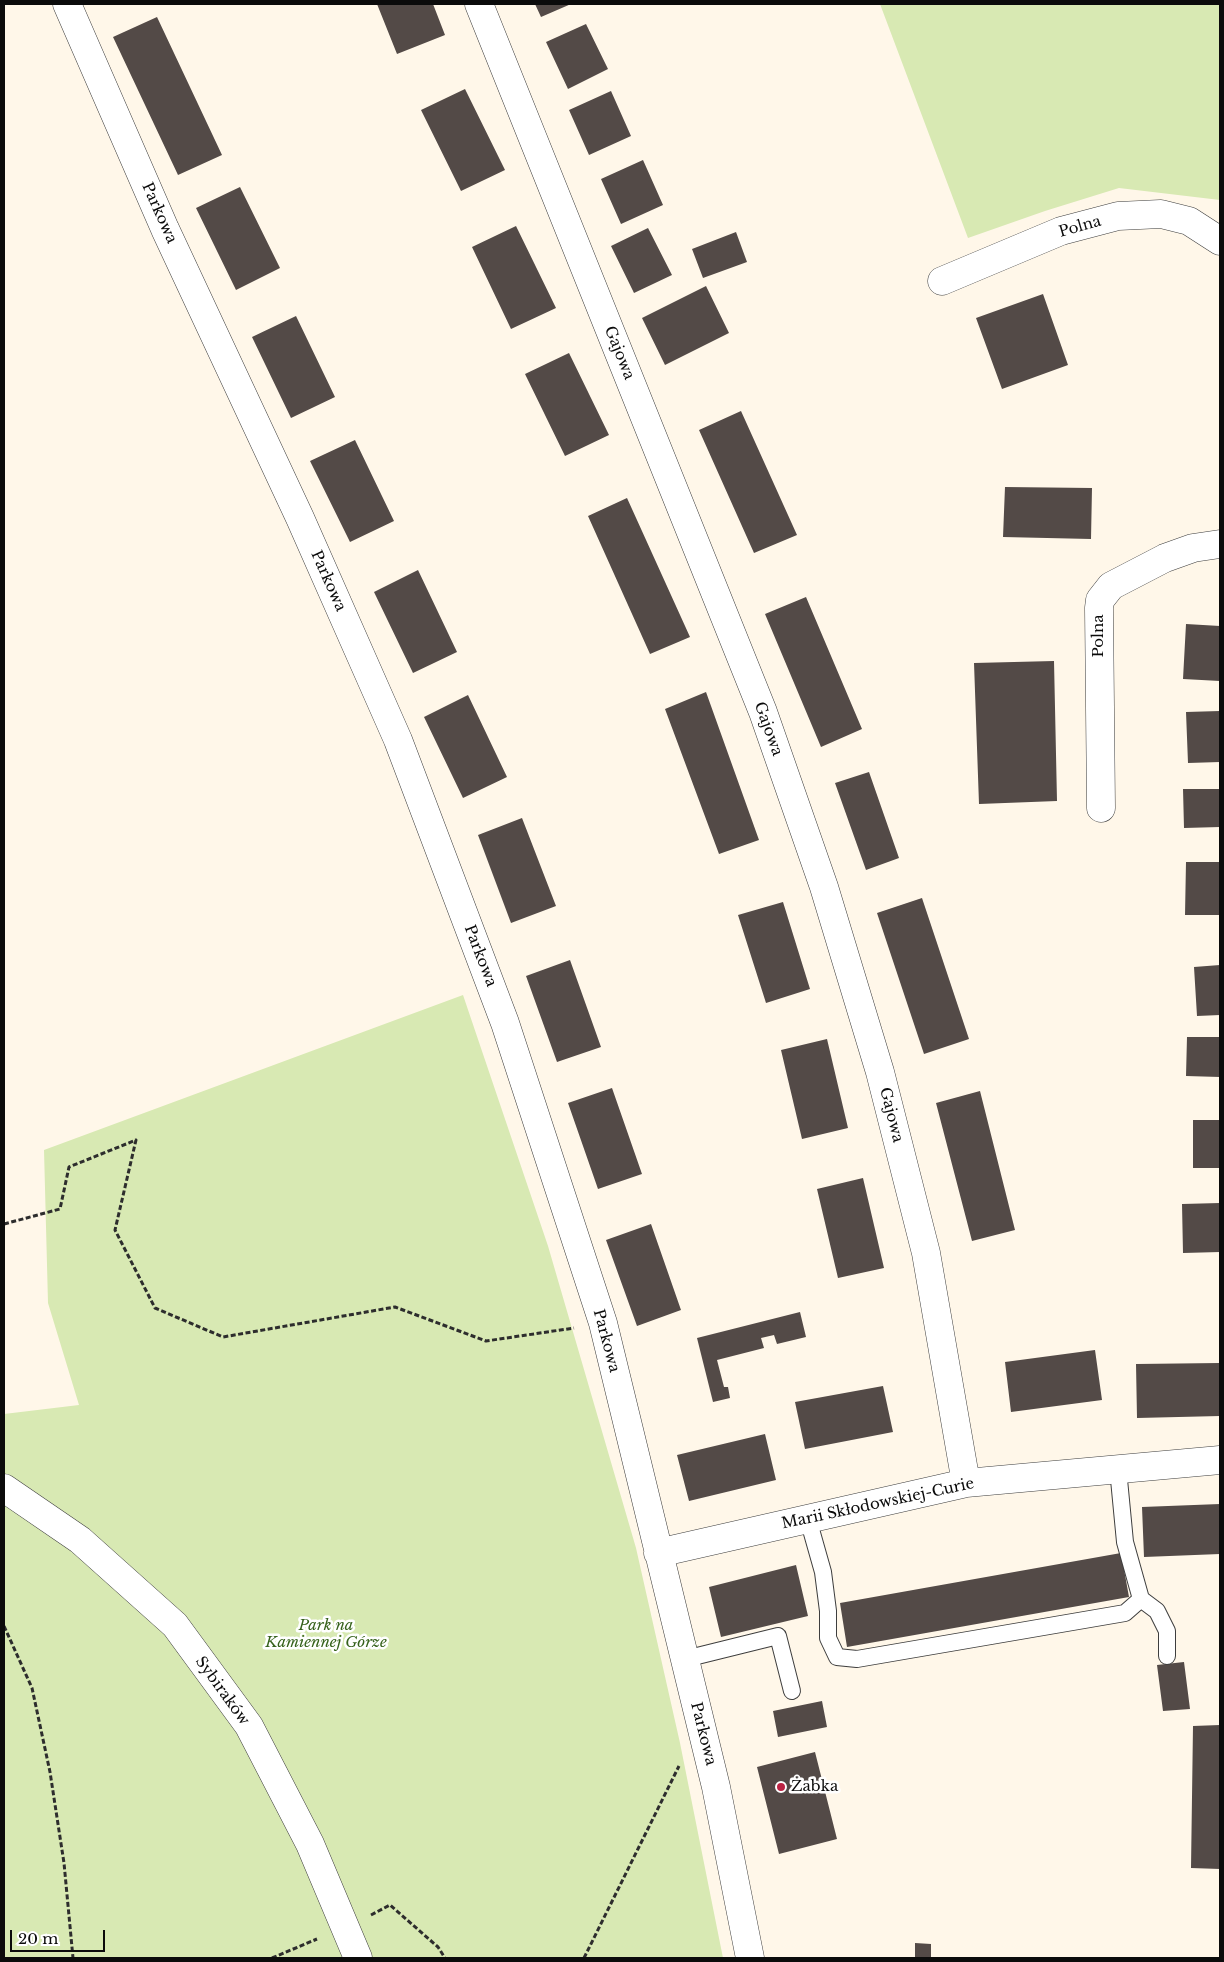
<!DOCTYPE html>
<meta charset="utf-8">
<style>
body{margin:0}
#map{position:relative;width:1224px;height:1962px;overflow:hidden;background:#fff7e9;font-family:"Libre Baskerville",serif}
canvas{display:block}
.frame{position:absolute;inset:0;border:5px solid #0b0b0b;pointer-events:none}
.scale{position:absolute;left:10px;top:1930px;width:95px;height:22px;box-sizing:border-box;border:2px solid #0b0b0b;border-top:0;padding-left:6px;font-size:15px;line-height:18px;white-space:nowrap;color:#0b0b0b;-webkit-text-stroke:4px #fff;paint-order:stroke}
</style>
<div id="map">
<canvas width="1224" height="1962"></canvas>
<div class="frame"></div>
<div class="scale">20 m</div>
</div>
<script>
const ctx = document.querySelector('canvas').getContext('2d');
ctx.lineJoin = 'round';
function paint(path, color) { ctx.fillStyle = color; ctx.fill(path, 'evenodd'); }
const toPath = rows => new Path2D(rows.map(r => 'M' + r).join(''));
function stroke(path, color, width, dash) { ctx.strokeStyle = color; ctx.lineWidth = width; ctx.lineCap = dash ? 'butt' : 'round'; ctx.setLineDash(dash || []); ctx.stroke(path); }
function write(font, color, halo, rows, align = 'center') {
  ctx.font = font + ' "Libre Baskerville",serif'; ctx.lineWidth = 5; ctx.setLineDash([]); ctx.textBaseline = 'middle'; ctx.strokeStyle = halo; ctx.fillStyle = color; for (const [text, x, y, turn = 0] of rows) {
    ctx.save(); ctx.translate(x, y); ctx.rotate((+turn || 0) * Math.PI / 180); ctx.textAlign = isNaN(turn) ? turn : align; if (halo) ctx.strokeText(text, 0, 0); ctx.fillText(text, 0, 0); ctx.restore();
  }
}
paint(toPath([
 [880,4,1220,4,1220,200,1119,188,1045,211,968,238],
 [463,995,548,1246,636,1548,680,1743,723,1958,4,1958,4,1414,79,1405,48,1303,44,1150]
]), '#d8e9b3');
paint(toPath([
 [377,4,433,4,445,35,397,54],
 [535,4,571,4,541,17],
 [157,17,222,155,178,175,113,37],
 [586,24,608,69,568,89,546,42],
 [465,89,505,170,461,191,421,110],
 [611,91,631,136,589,155,569,110],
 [643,160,663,205,621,224,601,179],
 [240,187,280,268,236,290,196,208],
 [516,226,556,308,511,329,472,247],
 [648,228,672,275,634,293,611,246],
 [736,232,747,262,703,278,692,249],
 [706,286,729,333,665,365,642,318],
 [1043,294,1068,365,1002,389,976,318],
 [296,316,335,397,291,418,252,337],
 [569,353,609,435,565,456,525,374],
 [741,411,797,535,754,553,699,430],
 [355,440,394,521,350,542,310,461],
 [1005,487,1092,488,1091,539,1003,537],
 [627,498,690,637,650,654,588,516],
 [418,570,457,652,413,673,374,592],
 [806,597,862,729,821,747,765,614],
 [1186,624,1220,626,1220,681,1183,679],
 [1054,661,1057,801,979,804,974,663],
 [706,692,759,840,719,854,665,709],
 [468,695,507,777,463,798,424,717],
 [1220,711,1220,762,1188,763,1186,712],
 [869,772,899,858,866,870,835,783],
 [1183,789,1220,789,1220,827,1184,828],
 [522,818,556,906,511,923,478,835],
 [1186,862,1220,862,1220,915,1185,915],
 [922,898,969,1039,924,1054,877,913],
 [783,902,810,989,766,1003,738,915],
 [570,960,601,1047,557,1062,526,976],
 [1220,965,1220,1015,1197,1016,1194,967],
 [1187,1037,1220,1037,1220,1077,1186,1076],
 [827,1039,848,1128,802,1139,781,1050],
 [612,1088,642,1174,598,1189,568,1103],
 [980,1091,1015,1230,972,1241,936,1103],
 [1193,1120,1220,1120,1220,1168,1193,1168],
 [863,1178,884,1268,838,1278,817,1189],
 [1220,1203,1220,1252,1183,1253,1182,1204],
 [651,1224,681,1310,637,1326,606,1240],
 [800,1312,806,1337,777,1344,774,1335,761,1338,764,1348,717,1360,724,1387,728,1387,730,1398,713,1402,697,1338],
 [1095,1350,1102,1400,1011,1412,1005,1362],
 [1220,1363,1220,1416,1137,1418,1136,1364],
 [883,1386,893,1432,805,1449,795,1402],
 [765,1434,776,1480,689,1501,677,1455],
 [1220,1504,1220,1554,1144,1557,1142,1507],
 [1121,1553,1129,1597,847,1647,840,1603],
 [796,1565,808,1616,721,1637,709,1587],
 [1184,1662,1190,1709,1163,1711,1157,1665],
 [822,1701,827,1727,778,1737,773,1711],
 [1220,1725,1220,1869,1191,1868,1193,1726],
 [815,1752,837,1839,779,1854,757,1767],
 [915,1943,931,1944,931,1958,915,1958]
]), '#534a47');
const service = toPath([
 [808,1519,823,1572,828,1611,828,1638,837,1657,857,1659,1125,1613,1141,1599,1125,1542,1118,1469],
 [1141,1599,1157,1611,1167,1631,1167,1656],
 [685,1659,778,1636,792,1691]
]);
const minor = toPath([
 [67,4,165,229,300,518,398,740,505,1023,603,1323,716,1787,750,1958],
 [479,4,763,712,824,887,880,1072,926,1253,966,1483],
 [942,281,1061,231,1118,216,1161,214,1189,221,1220,241],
 [1101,808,1099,608,1100,600,1111,586,1165,558,1193,548,1220,544],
 [4,1488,80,1540,175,1625,249,1726,310,1844,358,1958],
 [658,1553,966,1483,1220,1460]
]);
stroke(service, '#3e3e3e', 18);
stroke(minor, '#3e3e3e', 29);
stroke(toPath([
 [4,1224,60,1209,69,1167,136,1140,115,1230,155,1308,223,1337,395,1307,486,1341,574,1328],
 [4,1626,32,1688,50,1772,64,1863,73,1958],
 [371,1915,390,1905,438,1947,445,1958],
 [272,1958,317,1939],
 [584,1958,679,1766]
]), '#2d2d2d', 3, [5, 2.5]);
stroke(service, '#fff', 16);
stroke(minor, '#fff', 28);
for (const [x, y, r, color] of [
 [781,1787,5,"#bb2343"]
]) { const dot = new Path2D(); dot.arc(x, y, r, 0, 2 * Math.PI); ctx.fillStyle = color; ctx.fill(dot); stroke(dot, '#fff', 2); }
write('15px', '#0b0b0b', '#fff', [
 ["Parkowa",159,213,66],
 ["Polna",1080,227,-16],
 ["Gajowa",619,353,68],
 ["Parkowa",328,581,66],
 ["Polna",1099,636,-90],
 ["Gajowa",768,729,70],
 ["Parkowa",480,956,69],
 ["Gajowa",891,1115,76],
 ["Parkowa",606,1341,75],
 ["Marii Skłodowskiej-Curie",878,1504,-12],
 ["Sybiraków",222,1691,54],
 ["Parkowa",703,1734,76]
]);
write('italic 15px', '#36621c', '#fff', [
 ["Park na",326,1626],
 ["Kamiennej Górze",326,1643]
]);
write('15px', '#0b0b0b', '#fff', [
 ["Żabka",791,1787]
], 'left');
</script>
